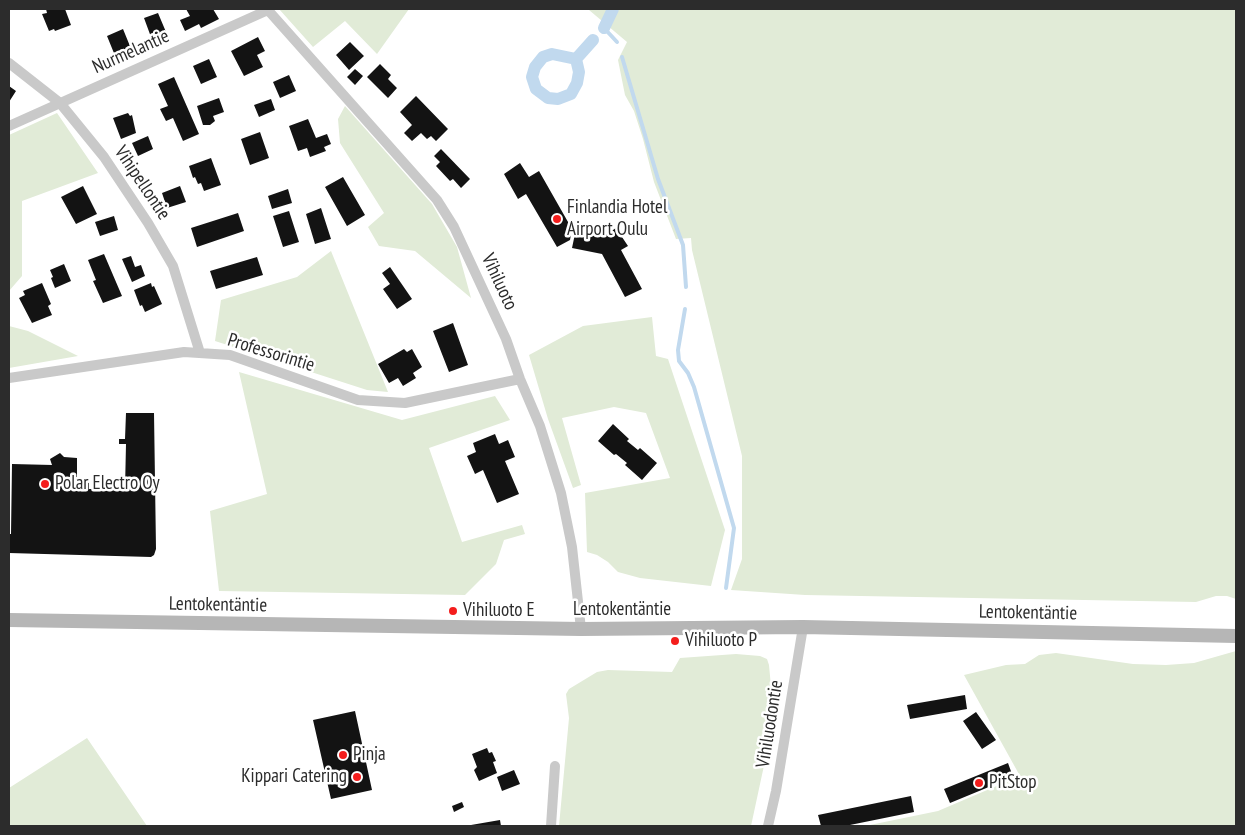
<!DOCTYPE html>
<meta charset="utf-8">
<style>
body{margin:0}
#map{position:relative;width:1245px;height:835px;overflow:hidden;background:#fff;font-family:"PT Sans Narrow",sans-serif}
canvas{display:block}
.frame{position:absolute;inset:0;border:10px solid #2c2c2c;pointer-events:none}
</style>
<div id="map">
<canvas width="1245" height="835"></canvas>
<div class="frame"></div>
</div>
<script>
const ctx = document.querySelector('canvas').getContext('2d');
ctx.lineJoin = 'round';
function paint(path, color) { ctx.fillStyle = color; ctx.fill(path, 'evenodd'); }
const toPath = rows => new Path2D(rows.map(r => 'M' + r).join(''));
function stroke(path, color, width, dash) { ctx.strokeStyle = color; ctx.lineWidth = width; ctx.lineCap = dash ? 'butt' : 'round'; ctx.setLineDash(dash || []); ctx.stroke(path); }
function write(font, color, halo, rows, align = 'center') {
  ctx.font = font + ' "PT Sans Narrow",sans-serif'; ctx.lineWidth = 5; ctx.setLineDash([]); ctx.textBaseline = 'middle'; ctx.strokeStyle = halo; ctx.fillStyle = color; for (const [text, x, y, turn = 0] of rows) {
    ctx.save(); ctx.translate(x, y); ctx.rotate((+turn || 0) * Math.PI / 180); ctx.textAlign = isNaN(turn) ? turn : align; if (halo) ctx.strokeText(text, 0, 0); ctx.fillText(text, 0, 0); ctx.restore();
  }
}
paint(toPath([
 [279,9,409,9,377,54,345,21,313,47],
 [583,9,1236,9,1236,599,1227,596,1216,596,1196,602,805,595,731,590,742,559,742,456,692,250,691,238,676,239,654,182,643,139,634,111,625,95,618,60,627,42,589,10],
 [345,106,432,204,457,247,471,298,415,251,379,246,368,227,384,213,340,143,338,119],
 [57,113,98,173,22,201,22,276,9,291,9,135],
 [331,251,388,392,367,390,215,341,221,300,297,277],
 [652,317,656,356,668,359,725,530,711,586,640,578,618,572,608,562,597,555,587,552,585,493,670,478,646,413,614,407,562,418,581,485,573,488,548,419,529,355,583,326],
 [9,326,28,331,78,356,9,368],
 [239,372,402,420,495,396,510,420,429,448,462,542,522,525,525,534,504,540,496,564,465,595,219,591,210,511,267,494],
 [1236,651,1236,826,865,826,938,811,1020,776,964,675,1006,665,1025,664,1039,655,1056,653,1133,664,1166,665,1194,663],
 [736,654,760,656,767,659,769,665,774,719,751,826,559,826,569,718,566,694,569,689,597,672,608,670,672,672,680,658],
 [87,738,147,826,9,826,9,788]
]), '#e1ebd7');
stroke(toPath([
 [604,28,617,42],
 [622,57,658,179,683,245,686,287],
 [685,309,678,350,679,361,688,373,694,387,734,528,726,588]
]), '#c1d9ee', 4);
stroke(toPath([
 [604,28,613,9],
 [576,59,579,72,577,83,571,94,558,99,548,98,536,89,532,77,535,67,543,57,552,54,576,59,593,40]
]), '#c1d9ee', 12);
paint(toPath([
 [46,9,65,9,71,25,55,31,54,29,49,31,42,14,47,13],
 [186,9,213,9,219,19,201,28,199,24,185,31,180,20,190,16],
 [158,13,166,32,151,37,144,18],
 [123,29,134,56,118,63,107,36],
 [258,37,265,51,257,55,263,67,244,76,231,51],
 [350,42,364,56,349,70,336,55],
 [209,59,217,77,201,84,193,66],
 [380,64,391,75,388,79,397,88,388,98,367,77],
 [355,69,363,76,355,85,347,77],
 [289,75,296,91,280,98,273,82],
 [174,77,199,134,183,141,173,118,166,121,160,109,168,106,158,84],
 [9,86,16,91,9,102],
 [416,96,448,129,436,141,431,136,427,139,421,133,412,141,404,133,412,125,400,112],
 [219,98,224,112,213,116,215,121,210,125,203,125,197,106],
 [271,99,275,110,259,117,254,105],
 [128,113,130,116,132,115,136,133,121,139,113,118],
 [308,119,316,138,327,134,331,144,324,147,326,151,310,157,307,148,298,151,289,126],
 [260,132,269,158,250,165,241,139],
 [148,136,153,149,138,156,132,143],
 [441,149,470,179,461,188,453,179,450,181,436,166,440,162,434,156],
 [211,158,221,185,204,191,201,183,198,184,195,177,193,178,189,166],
 [520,163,529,177,539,171,572,229,570,240,557,247,526,194,518,199,504,174],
 [343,177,365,215,347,226,325,187],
 [83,186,97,214,76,224,61,197],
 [180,186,186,202,167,208,162,193],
 [288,189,292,203,272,209,268,196],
 [321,208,331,239,315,244,306,214],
 [289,211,299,242,283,247,273,216],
 [238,213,244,231,197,247,191,228],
 [114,216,118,230,100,236,95,222],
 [616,228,628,246,621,250,642,289,625,297,602,254,572,248,576,229,604,236],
 [104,254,122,296,103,303,93,281,96,280,88,260],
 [131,256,135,267,141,265,145,276,132,282,122,259],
 [257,257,263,275,216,289,210,271],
 [64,264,71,281,55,288,51,278,53,277,50,270],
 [390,267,412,299,397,309,383,289,390,284,382,273],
 [42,283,51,304,48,306,52,315,32,323,19,298,25,295,23,291],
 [151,283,152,287,154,286,162,304,145,312,142,305,140,306,134,290],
 [453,323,468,365,449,372,433,331],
 [404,349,407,352,412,349,422,367,413,373,416,378,403,386,398,378,389,383,378,364],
 [126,413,154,413,156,549,154,555,151,557,9,553,9,534,11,534,12,464,52,465,50,459,60,453,64,457,77,458,77,480,89,480,89,489,125,489,126,444,119,444,119,439,125,439],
 [613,424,629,439,627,441,638,450,640,448,657,463,642,480,625,465,627,463,616,454,614,455,598,441],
 [495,434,499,444,508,440,515,457,505,461,519,494,497,503,483,470,475,474,467,456,476,452,473,443],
 [965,695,967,709,910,719,907,705],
 [355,711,372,790,331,799,313,720],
 [976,712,996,740,982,749,963,721],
 [487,748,489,753,492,752,496,761,493,762,497,773,479,781,474,770,477,767,472,754],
 [1008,763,1013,777,950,803,944,789],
 [514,770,520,784,502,791,497,777],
 [911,796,914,812,845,826,821,826,818,815],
 [462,802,464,807,454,812,452,806],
 [500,820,501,826,472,826,471,825]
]), '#131313');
stroke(toPath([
 [267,9,437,200,454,227,506,339,520,379,540,426,561,493,572,547,581,629],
 [9,63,60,103,104,157,148,223,173,266,200,353],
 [9,126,268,10],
 [9,378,184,352,230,355,358,400,405,403,520,379],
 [551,826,555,766],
 [768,826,776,791,803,627]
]), '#c9c9c9', 10);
stroke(toPath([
 [9,620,581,629,803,627,1236,636]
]), '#b6b6b6', 14);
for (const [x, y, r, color] of [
 [557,219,5,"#f41d1c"],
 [45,484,5,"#f41d1c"],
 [453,611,5,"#f41d1c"],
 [675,641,5,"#f41d1c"],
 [343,755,5,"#f41d1c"],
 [357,777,5,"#f41d1c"],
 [979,783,5,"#f41d1c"]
]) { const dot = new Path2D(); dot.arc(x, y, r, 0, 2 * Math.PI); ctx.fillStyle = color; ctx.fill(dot); stroke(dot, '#fff', 2); }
write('19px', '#2c2c2c', '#fff', [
 ["Nurmelantie",131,52,-24],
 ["Vihipellontie",142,183,56],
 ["Vihiluoto",499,282,65],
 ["Professorintie",271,353,17],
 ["Lentokentäntie",218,605,1],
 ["Lentokentäntie",622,610],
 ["Lentokentäntie",1028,613,1],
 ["Vihiluodontie",770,724,-81]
]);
write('19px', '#2c2c2c', '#fff', [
 ["Finlandia Hotel",567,208],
 ["Airport Oulu",567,230],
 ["Polar Electro Oy",55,484],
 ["Vihiluoto E",463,611],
 ["Vihiluoto P",685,641],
 ["Pinja",353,755],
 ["Kippari Catering",347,777,"right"],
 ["PitStop",989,783]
], 'left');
</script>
